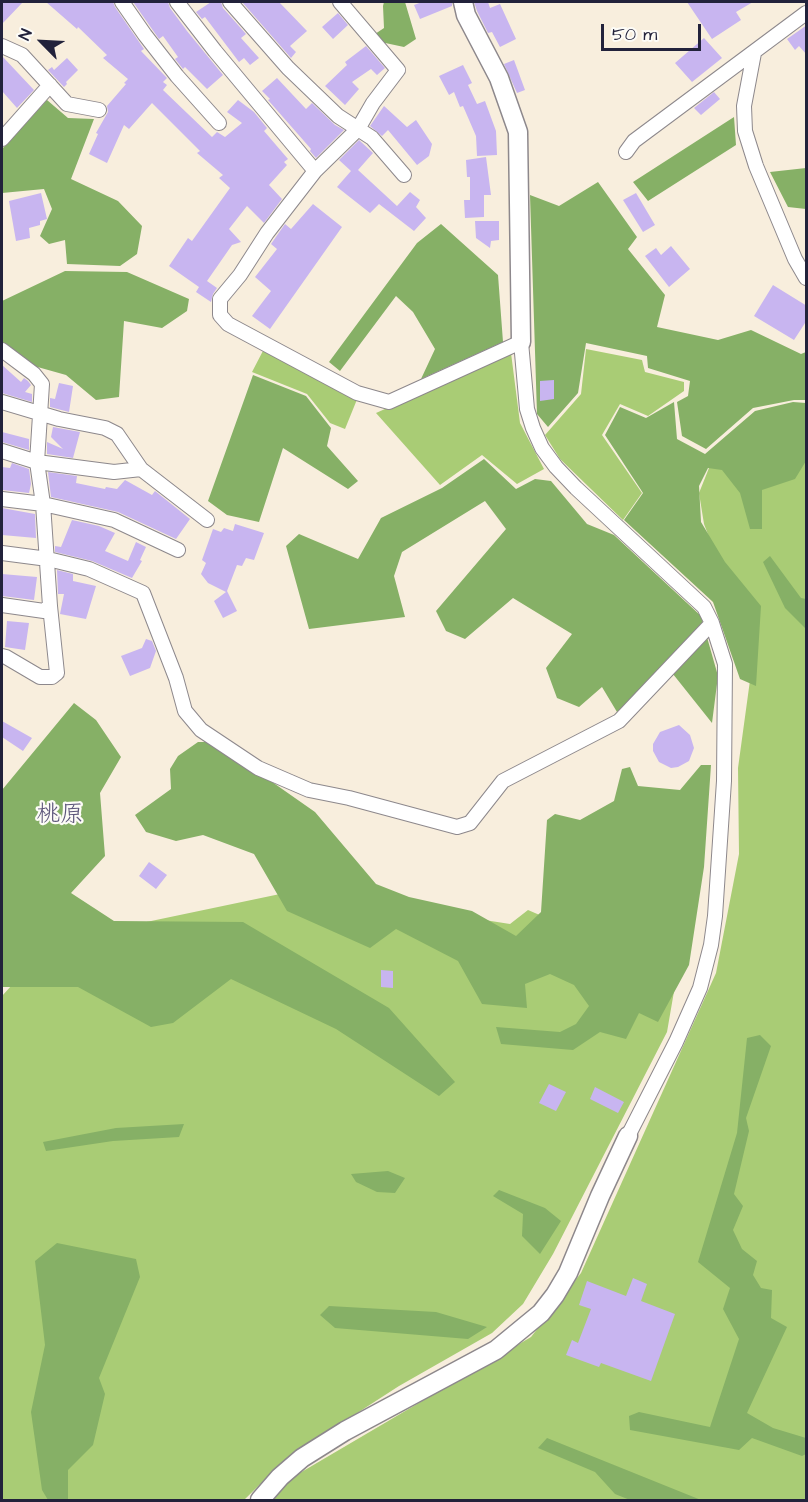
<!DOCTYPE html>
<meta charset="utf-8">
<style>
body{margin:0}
#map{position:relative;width:808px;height:1502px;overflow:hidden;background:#f8eedd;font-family:"Architects Daughter",sans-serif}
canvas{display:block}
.frame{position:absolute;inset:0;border:3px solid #22223b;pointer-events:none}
.north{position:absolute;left:12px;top:12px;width:60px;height:60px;-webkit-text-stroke:4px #fdfcf7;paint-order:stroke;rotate:294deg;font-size:16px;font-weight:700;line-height:24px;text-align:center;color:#22223b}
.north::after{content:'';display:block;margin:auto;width:21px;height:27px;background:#22223b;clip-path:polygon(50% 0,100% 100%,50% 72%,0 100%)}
.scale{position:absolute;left:601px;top:24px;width:100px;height:27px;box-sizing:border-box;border:3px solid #22223b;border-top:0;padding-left:8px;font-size:18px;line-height:21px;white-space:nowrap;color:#22223b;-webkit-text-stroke:4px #fdfcf7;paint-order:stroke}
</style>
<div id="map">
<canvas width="808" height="1502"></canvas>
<div class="frame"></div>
<div class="north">N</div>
<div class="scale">50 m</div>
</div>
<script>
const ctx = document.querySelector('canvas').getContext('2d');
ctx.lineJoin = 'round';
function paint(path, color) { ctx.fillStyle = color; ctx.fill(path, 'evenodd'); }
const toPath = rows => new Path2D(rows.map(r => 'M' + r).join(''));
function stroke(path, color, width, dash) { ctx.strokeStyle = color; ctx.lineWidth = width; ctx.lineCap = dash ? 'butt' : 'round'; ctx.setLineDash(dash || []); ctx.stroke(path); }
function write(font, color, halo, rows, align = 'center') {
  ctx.font = font + ' "Architects Daughter","Klee One",sans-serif'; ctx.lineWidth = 4.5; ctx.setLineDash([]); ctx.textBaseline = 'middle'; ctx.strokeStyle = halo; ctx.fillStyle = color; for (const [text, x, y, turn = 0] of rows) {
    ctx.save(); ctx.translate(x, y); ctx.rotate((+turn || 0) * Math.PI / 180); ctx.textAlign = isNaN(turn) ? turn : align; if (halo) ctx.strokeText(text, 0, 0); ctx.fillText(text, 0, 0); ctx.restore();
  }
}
paint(toPath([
 [265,347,358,397,345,429,330,423,307,394,252,372],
 [586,349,642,360,645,372,684,382,684,391,648,416,620,404,602,435,642,493,623,520,560,459,545,435,581,394],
 [511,353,520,423,544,469,517,484,482,455,440,485,376,413],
 [806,410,806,1500,272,1500,293,1477,531,1337,581,1273,716,973,739,854,738,768,751,673,719,563,704,524,699,493,713,458],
 [280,894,459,916,510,924,528,910,677,974,667,1032,553,1254,523,1304,492,1333,399,1386,286,1459,244,1500,2,1500,2,996,51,942]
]), '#a9cc75');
paint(toPath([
 [384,2,405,2,416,39,404,47,376,41,375,34,384,28,383,6],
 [47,100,68,118,94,119,71,179,118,201,142,226,137,254,120,266,67,264,65,240,49,244,40,236,52,209,44,189,2,193,3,148],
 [734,117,736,145,648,201,633,182],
 [806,168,806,209,788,207,770,172],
 [598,182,637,237,628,249,665,295,657,327,718,340,751,330,801,354,806,352,806,400,794,400,753,408,706,449,682,436,677,402,688,396,690,381,648,368,647,356,586,343,578,393,548,427,537,414,530,195,559,206],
 [441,224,498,275,503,342,421,379,435,349,413,312,396,296,340,371,329,362,417,243],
 [65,271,127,272,189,299,187,311,162,328,124,321,119,397,96,400,66,375,34,366,2,343,2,301],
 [253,375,306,396,331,428,327,446,358,481,348,489,283,448,259,522,227,515,208,501],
 [674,402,677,439,705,454,755,411,793,402,806,403,806,461,795,479,762,490,762,529,750,529,740,493,722,470,708,468,699,486,701,522,725,562,761,606,756,686,740,679,713,602,624,520,643,493,605,435,620,407,646,418],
 [484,459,516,489,535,479,551,481,587,524,614,535,701,616,718,676,712,723,665,664,617,712,602,687,579,707,557,698,546,668,572,634,513,598,465,639,446,631,436,611,506,529,485,501,402,552,394,576,405,617,309,629,286,546,299,534,358,559,381,518,442,488],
 [770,556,801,598,806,599,806,629,785,608,763,562],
 [74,703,96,720,121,757,100,793,105,856,71,893,114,921,243,922,389,1008,455,1082,439,1096,336,1029,231,979,173,1023,151,1027,78,987,2,987,2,790],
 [198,742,215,742,315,812,376,884,409,897,472,911,516,936,541,912,547,820,555,814,580,820,614,801,622,769,630,767,638,786,680,790,701,765,711,765,704,867,689,965,658,1022,639,1013,626,1039,600,1032,573,1050,501,1044,496,1027,560,1032,576,1024,589,1006,574,985,550,974,525,984,527,1008,482,1004,458,961,396,929,370,948,287,911,254,854,203,835,176,841,146,832,135,815,171,789,170,769,178,756],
 [760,1035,771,1046,746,1118,749,1131,734,1194,743,1206,733,1230,742,1249,757,1261,753,1275,761,1288,772,1290,771,1318,787,1327,747,1413,773,1428,806,1438,806,1454,802,1456,752,1438,739,1450,630,1430,629,1416,639,1412,710,1427,739,1339,723,1309,730,1288,698,1262,737,1133,747,1038],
 [184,1124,179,1137,113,1141,46,1151,43,1142,116,1128],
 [388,1171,405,1178,395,1193,377,1192,356,1182,351,1174],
 [499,1190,545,1208,561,1221,540,1254,522,1236,523,1214,493,1196],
 [57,1243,136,1259,140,1277,99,1378,105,1394,93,1445,68,1470,68,1500,48,1500,42,1490,31,1412,45,1345,35,1261],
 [329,1306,436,1312,487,1327,468,1339,335,1328,320,1315],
 [547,1438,701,1500,630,1500,615,1494,595,1472,538,1448]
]), '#86b066');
paint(toPath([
 [2,2,23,2,2,24],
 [46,2,113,2,115,7,144,49,141,51,167,78,163,82,167,85,163,90,212,137,217,132,225,137,242,123,227,112,238,100,254,112,267,128,264,131,288,159,284,162,287,165,269,185,282,199,264,223,247,206,229,229,241,242,232,245,207,281,217,288,213,294,211,302,196,292,199,287,169,266,188,238,192,241,230,188,219,178,223,175,197,153,200,151,152,103,129,129,124,125,107,163,89,154,98,134,96,133,108,112,107,106,126,84,124,83,128,79,103,58,107,55,78,27,77,29],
 [133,2,168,2,170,8,187,31,223,75,207,89,185,67,183,69,175,59,178,57,163,36,159,39],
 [211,2,221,2,223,8,246,34,241,38,259,58,250,65,244,58,239,62,205,17,202,19,196,12],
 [242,2,279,2,307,31,290,46,296,52,291,58],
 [422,2,452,2,452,6,420,19,414,5],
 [474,2,488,2,490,8,500,4,516,39,500,47,492,32,488,33,477,11],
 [687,2,753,2,736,12,741,20,712,39],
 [338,13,348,25,333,39,322,27],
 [807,25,807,55,799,46,795,50,787,39],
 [704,38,722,58,692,82,675,63],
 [366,46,385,68,377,75,371,69,352,82,359,89,345,105,325,86,347,65,345,62],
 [2,56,34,90,17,108,2,91],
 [67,58,78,70,66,82,67,84,64,87,48,70,52,67,54,70],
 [514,60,525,90,517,93,504,64],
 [463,65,472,83,468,85,477,104,485,101,496,131,497,155,477,156,476,136,463,106,460,107,454,92,449,95,439,76],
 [277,78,306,109,312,103,335,125,344,130,316,158,310,151,311,149,268,100,270,99,262,91],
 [714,92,720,99,701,115,694,108],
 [384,106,407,127,416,120,432,144,429,156,417,165,388,130,382,136,370,126],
 [359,140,373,153,358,170,397,206,410,192,420,200,416,207,426,218,414,231,379,204,370,213,337,187,351,171,339,160],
 [486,157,491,195,484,195,484,217,465,218,464,200,470,200,470,177,467,177,466,160],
 [41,193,47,219,40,221,40,225,29,228,30,238,16,241,9,201],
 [636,193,655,225,643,232,623,200],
 [313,204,342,227,270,329,252,316,271,291,255,277,277,249,271,244,285,224,291,229],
 [475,221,499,221,499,240,491,241,490,248,476,238],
 [671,246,690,269,669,287,645,256,656,248,661,255],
 [773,285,807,306,807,320,794,340,754,316],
 [2,365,21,382,24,378,28,381,31,385,25,392,32,394,32,402,2,393],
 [554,380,554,399,540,401,540,381],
 [59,383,73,386,69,412,50,407,50,398,55,399],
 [53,427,80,432,73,458,47,454,47,442,63,449,51,437],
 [2,432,29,439,29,450,2,442],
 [12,463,29,469,31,484,29,493,2,490,2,467,10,468],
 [48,472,77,476,76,483,105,489,106,487,117,489,125,480,152,495,155,491,190,519,176,539,118,512,51,497],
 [2,508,35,514,36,538,2,535],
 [72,520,99,526,115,533,105,551,128,561,136,542,146,547,140,560,142,561,132,578,92,561,55,552,55,546,61,547],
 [235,524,264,533,254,560,246,558,242,566,237,565,227,591,237,611,223,618,214,601,226,592,208,583,201,574,206,563,202,560,213,529,221,532,224,528,233,531],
 [57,570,73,574,73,581,96,586,86,619,60,614,64,594,58,594],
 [2,574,37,577,34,600,2,596],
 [7,621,29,623,25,650,5,647],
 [146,639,152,641,156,651,150,668,130,676,121,656,142,648],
 [2,721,32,738,23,751,2,737],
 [679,725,690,735,694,748,689,761,678,767,671,768,659,762,653,751,653,744,660,732],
 [149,862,167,875,156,889,139,876],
 [381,970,393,971,393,988,381,987],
 [549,1084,566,1092,556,1111,539,1103],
 [595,1087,624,1102,618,1113,590,1099],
 [633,1278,647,1284,641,1301,675,1314,651,1381,601,1363,599,1367,566,1355,572,1340,578,1343,591,1309,579,1305,587,1281,626,1296]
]), '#c8b5f0');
const minor = toPath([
 [122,2,145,35,177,76,219,123],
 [177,2,215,51,315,171],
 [230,2,288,68,338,116,372,138,404,175],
 [340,2,398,70,373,103,358,129,315,171,267,233,240,275,220,299,220,315,228,324,357,393,389,402,521,342,527,409,533,428,542,448,556,467,576,488,704,607,712,623,725,664,724,781,715,916,711,945,700,988,676,1042,628,1136],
 [2,46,22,55,67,104,99,110],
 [754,53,744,106,745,131,756,166,795,259,806,278],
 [2,139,50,85],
 [626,152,634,141,806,13],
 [2,350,34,374,42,384,37,462,43,504,50,606,44,611,2,605],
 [2,402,59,419,105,428,117,434,141,469,207,520],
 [2,451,37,462,114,472,141,469],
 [2,499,43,504,114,520,178,550],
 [2,553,48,559,89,569,143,593,176,678,185,711,201,730,258,768,309,790,349,798,457,827,470,823,503,781,619,721,712,623],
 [2,656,6,657,40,677,52,677,57,673,50,606]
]);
const tertiary = toPath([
 [463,2,466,15,499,78,518,132,521,342],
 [260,1500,280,1477,302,1458,345,1431,496,1350,541,1313,555,1295,568,1273,600,1196,628,1136]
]);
stroke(minor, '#8d888c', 16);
stroke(tertiary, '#8d888c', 21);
stroke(minor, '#fff', 14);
stroke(tertiary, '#fff', 18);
write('24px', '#5c557a', '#fdfcf7', [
 ["桃原",60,816]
]);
</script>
